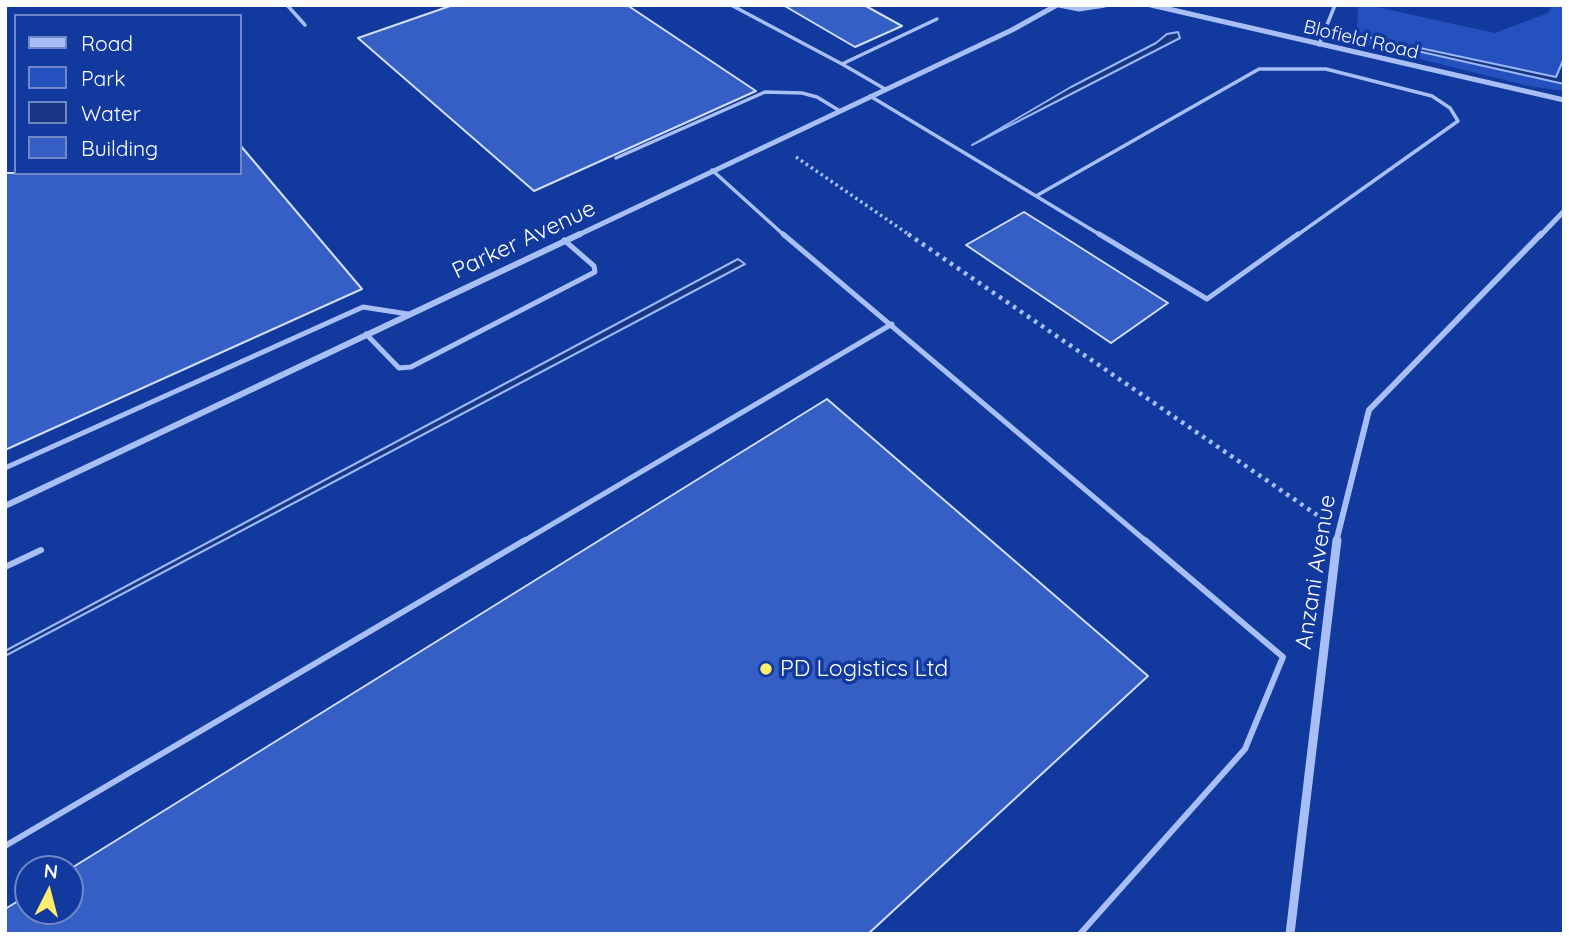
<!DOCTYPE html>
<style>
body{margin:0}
#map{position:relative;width:1569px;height:939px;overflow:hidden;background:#11399e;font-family:Quicksand,sans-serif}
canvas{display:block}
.frame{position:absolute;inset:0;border:7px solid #fff;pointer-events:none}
.legend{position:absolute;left:14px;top:14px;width:228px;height:161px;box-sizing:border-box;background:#11399e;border:2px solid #7088c5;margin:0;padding:9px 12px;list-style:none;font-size:21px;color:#fff}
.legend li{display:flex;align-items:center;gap:14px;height:35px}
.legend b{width:35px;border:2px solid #7088c5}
.north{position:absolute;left:14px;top:855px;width:70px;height:70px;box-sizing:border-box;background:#11399e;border:2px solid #7088c5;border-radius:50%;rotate:6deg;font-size:19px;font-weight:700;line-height:28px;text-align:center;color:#fff}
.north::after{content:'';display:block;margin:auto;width:24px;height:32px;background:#ffeb6c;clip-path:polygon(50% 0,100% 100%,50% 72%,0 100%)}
</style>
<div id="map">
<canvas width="1569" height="939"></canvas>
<div class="frame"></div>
<ul class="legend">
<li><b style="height:9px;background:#a8bff5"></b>Road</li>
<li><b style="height:19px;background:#2451bd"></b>Park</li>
<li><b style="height:19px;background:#183684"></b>Water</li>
<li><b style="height:19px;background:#355fc4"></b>Building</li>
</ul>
<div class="north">N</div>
</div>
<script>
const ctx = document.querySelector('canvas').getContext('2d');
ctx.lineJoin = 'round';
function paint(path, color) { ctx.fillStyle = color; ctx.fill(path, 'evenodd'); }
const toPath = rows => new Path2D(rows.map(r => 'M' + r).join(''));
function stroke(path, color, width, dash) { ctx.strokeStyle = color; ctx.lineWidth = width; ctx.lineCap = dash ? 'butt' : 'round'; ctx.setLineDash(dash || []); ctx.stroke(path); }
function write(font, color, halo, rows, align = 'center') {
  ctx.font = font + ' Quicksand,sans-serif'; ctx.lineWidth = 7; ctx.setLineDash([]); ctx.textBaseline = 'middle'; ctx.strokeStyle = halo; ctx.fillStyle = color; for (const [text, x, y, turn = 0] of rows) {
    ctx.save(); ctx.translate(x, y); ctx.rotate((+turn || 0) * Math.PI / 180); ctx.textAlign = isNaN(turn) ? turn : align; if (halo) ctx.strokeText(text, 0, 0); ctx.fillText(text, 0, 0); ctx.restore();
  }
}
paint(toPath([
 [1358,5,1372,6,1495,33,1548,13,1552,5,1564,5,1564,58,1556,77,1370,37,1375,41,1395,46,1564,84,1564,91,1529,86,1375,48,1364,42,1357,30]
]), '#2451bd');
const water = toPath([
 [1178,32,1180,38,972,145,1071,87,1156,43,1167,34,1178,32],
 [1368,37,1556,77,1564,58,1564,84,1395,46,1368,37],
 [738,259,745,264,5,656,5,651,738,259]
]);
paint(water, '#183684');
stroke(water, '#9ab7f8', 2);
const building = toPath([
 [453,5,627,5,756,91,534,191,358,38,453,5],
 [783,5,864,5,902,26,855,47,783,5],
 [240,145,362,289,5,450,5,173,240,173,240,145],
 [1024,212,1048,227,1168,303,1111,343,966,245,1024,212],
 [827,399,1148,676,868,934,5,934,5,909,28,895,28,911,70,911,70,869,827,399]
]);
paint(building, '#355fc4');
stroke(building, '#d1defe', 2);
stroke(toPath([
 [796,157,911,236]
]), '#a8bff5', 3.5, [2.5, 3.5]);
stroke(toPath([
 [908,234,1320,517]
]), '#a8bff5', 4.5, [3.5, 5]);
stroke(toPath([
 [287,5,305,25],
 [731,5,842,64],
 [1319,45,1335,5],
 [885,89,842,64,937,19],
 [870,96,1036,196],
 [616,158,765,92,802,93,817,97,840,111],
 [712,170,785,236],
 [1036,196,1102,236],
 [1036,196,1259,69,1326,69,1432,96,1450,108,1458,121,1296,236]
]), '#a8bff5', 3.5);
stroke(toPath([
 [783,234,1147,542],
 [1099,234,1207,299,1298,234],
 [366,334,399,368,411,367,595,272,594,266,564,240],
 [5,468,363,307,408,314],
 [522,542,892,324]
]), '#a8bff5', 5);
stroke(toPath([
 [5,567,41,550],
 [5,846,525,540],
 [1080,934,1245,749,1283,657,1145,540]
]), '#a8bff5', 6);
stroke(toPath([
 [1059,5,1079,9,1105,5],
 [1151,5,1564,100],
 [576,236,1012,30,1057,5],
 [1540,236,1564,211]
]), '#a8bff5', 5);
stroke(toPath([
 [5,506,580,234],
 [1336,542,1369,410,1541,234]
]), '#a8bff5', 6);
stroke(toPath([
 [1290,934,1337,540]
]), '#a8bff5', 9);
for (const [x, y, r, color] of [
 [766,669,7,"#ffeb6c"]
]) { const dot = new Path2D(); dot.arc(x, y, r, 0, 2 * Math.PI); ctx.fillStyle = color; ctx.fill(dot); stroke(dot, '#11399e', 2.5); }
write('19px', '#fff', '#11399e', [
 ["Blofield Road",1361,40,13]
]);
write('23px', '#fff', '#11399e', [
 ["Parker Avenue",524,240,-25],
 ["Anzani Avenue",1316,572,-81]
]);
write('23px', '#fff', '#11399e', [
 ["PD Logistics Ltd",780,669]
], 'left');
</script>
